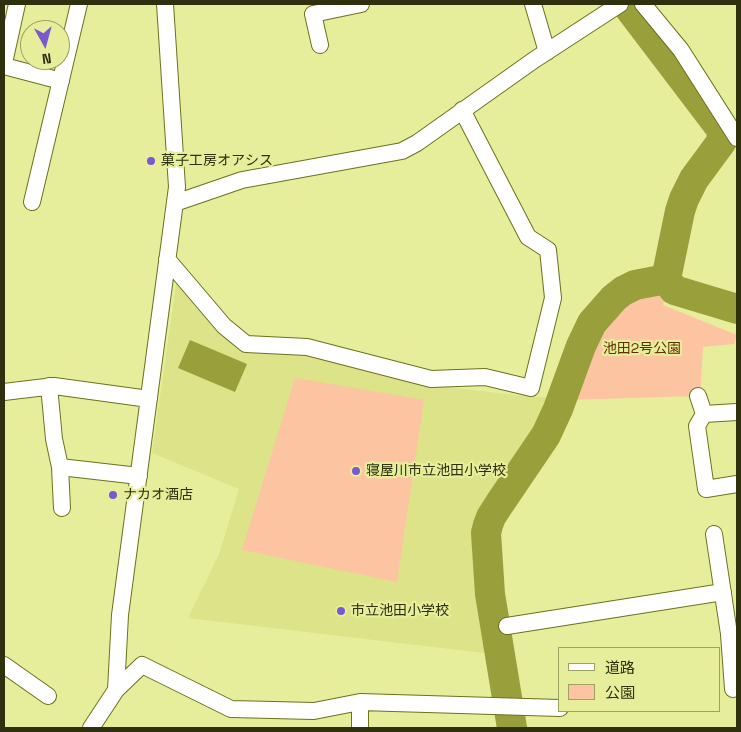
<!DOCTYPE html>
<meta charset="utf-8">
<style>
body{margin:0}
#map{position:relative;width:741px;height:732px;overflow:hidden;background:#e7ee9b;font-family:"Space Grotesk","Noto Sans JP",sans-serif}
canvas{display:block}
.frame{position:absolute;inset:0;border:5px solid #2e300e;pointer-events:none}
.legend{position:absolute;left:558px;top:647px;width:162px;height:65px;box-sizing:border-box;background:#e7ee9b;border:1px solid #9da263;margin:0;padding:6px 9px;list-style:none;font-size:15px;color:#2e300e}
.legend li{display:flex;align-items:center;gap:10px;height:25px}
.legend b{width:25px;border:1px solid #9da263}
.north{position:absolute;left:20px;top:20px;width:50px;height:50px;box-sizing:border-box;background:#e7ee9b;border:1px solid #9da263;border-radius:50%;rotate:173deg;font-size:14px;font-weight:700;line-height:20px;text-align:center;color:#2e300e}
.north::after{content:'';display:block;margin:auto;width:18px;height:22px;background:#7a58d1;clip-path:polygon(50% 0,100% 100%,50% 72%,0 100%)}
</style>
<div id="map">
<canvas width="741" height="732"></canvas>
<div class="frame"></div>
<ul class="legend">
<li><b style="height:6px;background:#fff"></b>道路</li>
<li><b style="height:14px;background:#fdc4a2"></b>公園</li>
</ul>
<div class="north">N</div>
</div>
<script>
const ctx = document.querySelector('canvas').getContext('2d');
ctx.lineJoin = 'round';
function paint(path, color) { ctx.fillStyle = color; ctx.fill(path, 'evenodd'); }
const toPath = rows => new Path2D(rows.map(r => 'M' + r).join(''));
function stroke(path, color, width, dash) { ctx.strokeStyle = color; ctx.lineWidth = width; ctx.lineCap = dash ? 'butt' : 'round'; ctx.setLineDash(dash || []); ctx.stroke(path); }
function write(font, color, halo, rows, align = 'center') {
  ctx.font = font + ' "Space Grotesk","Noto Sans JP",sans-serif'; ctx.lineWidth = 4.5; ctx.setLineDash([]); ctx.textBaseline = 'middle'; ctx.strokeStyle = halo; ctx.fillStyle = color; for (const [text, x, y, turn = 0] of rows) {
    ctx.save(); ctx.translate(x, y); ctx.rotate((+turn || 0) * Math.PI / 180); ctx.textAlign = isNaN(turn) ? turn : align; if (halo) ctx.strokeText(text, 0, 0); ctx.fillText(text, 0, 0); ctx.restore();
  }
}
paint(toPath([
 [177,277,237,343,266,353,343,359,421,384,524,396,556,398,544,431,490,511,482,534,486,613,492,654,188,618,219,554,239,489,152,453]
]), '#dce388');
paint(toPath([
 [667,290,663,305,737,335,734,344,703,347,700,396,566,400,593,331,631,291],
 [295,378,424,400,397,582,242,550]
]), '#fdc4a2');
paint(toPath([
 [190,340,247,364,235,392,178,368]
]), '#999f3a');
stroke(toPath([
 [666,279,674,290,737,309],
 [512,728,490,594,486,533,488,525,491,517,500,503,546,435,558,409,581,346,592,323,614,298,623,291,635,285,666,279,680,211,684,199,694,179,722,141,721,129,626,4]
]), '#999f3a', 30);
const minor = toPath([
 [533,4,547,52],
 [643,4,681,50,737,138],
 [320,45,313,14,361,4],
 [4,63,17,4],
 [4,66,61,81],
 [32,202,79,4],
 [175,203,242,180,402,151,417,143,534,60,620,4],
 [167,259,224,326,246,344,307,347,431,379,485,377,531,388,553,298,548,250,528,237,462,110],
 [49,386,54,439,60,467,62,508],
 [4,392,54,386,149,399],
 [698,396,704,414,697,426,706,489,737,484],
 [704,414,737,412],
 [60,467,139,476],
 [714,534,729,634,733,689],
 [507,626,723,592],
 [4,665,48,696],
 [116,690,142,665,231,709,314,711,360,702,560,708],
 [360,702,360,728],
 [91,728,116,690,120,615,177,187,165,4]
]);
stroke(minor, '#6d711c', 18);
stroke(minor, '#fff', 16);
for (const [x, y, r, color] of [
 [151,161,5,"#7a58d1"],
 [356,471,5,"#7a58d1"],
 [113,495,5,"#7a58d1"],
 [341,611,5,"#7a58d1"]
]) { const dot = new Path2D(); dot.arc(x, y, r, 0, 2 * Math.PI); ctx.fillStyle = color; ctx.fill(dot); stroke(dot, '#e7ee9b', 2); }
write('14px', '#2e300e', '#e7ee9b', [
 ["菓子工房オアシス",161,161],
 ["寝屋川市立池田小学校",366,471],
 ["ナカオ酒店",123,495],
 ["市立池田小学校",351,611]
], 'left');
write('14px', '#632d01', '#e7ee9b', [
 ["池田2号公園",642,349]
]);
</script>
